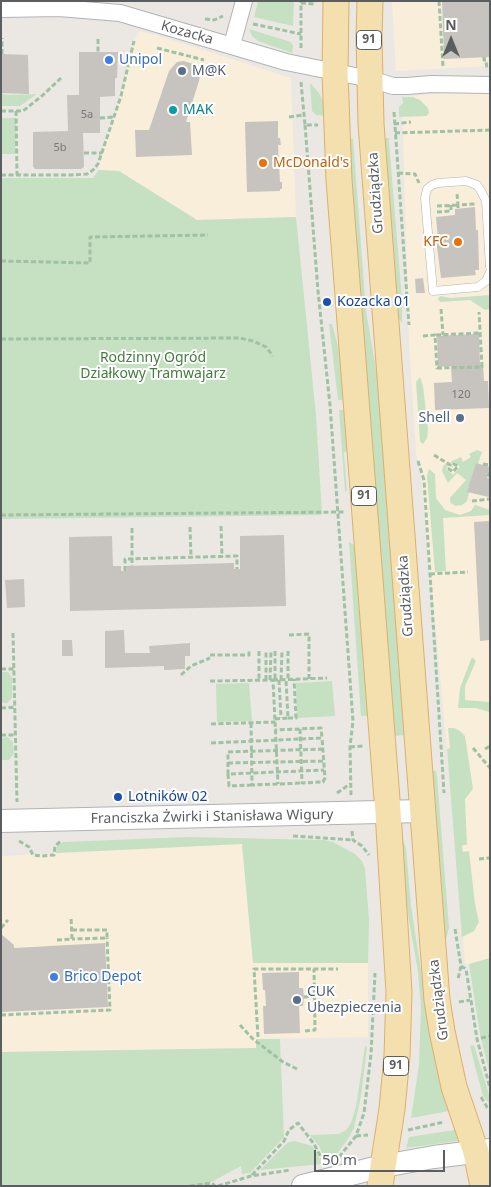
<!DOCTYPE html>
<meta charset="utf-8">
<style>
body{margin:0}
#map{position:relative;width:491px;height:1187px;overflow:hidden;background:#ebe8e3;font-family:"Noto Sans",sans-serif}
canvas{display:block}
.frame{position:absolute;inset:0;border:2px solid #5b5e61;pointer-events:none}
.north{position:absolute;left:426px;top:15px;width:50px;height:50px;-webkit-text-stroke:4px #fff;paint-order:stroke;rotate:0deg;font-size:14px;font-weight:700;line-height:20px;text-align:center;color:#5b5e61}
.north::after{content:'';display:block;margin:auto;width:18px;height:22px;background:#5b5e61;clip-path:polygon(50% 0,100% 100%,50% 72%,0 100%)}
.scale{position:absolute;left:314px;top:1150px;width:131px;height:22px;box-sizing:border-box;border:2px solid #5b5e61;border-top:0;padding-left:6px;font-size:15px;line-height:18px;white-space:nowrap;color:#5b5e61;-webkit-text-stroke:4px #fff;paint-order:stroke}
</style>
<div id="map">
<canvas width="491" height="1187"></canvas>
<div class="frame"></div>
<div class="north">N</div>
<div class="scale">50 m</div>
</div>
<script>
const ctx = document.querySelector('canvas').getContext('2d');
ctx.lineJoin = 'round';
function paint(path, color) { ctx.fillStyle = color; ctx.fill(path, 'evenodd'); }
const toPath = rows => new Path2D(rows.map(r => 'M' + r).join(''));
function stroke(path, color, width, dash) { ctx.strokeStyle = color; ctx.lineWidth = width; ctx.lineCap = dash ? 'butt' : 'round'; ctx.setLineDash(dash || []); ctx.stroke(path); }
function write(font, color, halo, rows, align = 'center') {
  ctx.font = font + ' "Noto Sans",sans-serif'; ctx.lineWidth = 4; ctx.setLineDash([]); ctx.textBaseline = 'middle'; ctx.strokeStyle = halo; ctx.fillStyle = color; for (const [text, x, y, turn = 0] of rows) {
    ctx.save(); ctx.translate(x, y); ctx.rotate((+turn || 0) * Math.PI / 180); ctx.textAlign = isNaN(turn) ? turn : align; if (halo) ctx.strokeText(text, 0, 0); ctx.fillText(text, 0, 0); ctx.restore();
  }
}
paint(toPath([
 [392,1,490,1,490,66,396,71],
 [140,31,159,36,291,78,296,217,197,220,119,171,99,170,98,164,121,96,134,41],
 [490,89,490,958,469,964,465,964,447,748,420,465,416,454,409,342,402,97],
 [242,844,253,963,368,963,368,1037,256,1039,256,1048,1,1052,1,856]
]), '#f9eeda');
paint(toPath([
 [258,1,294,1,293,26,254,17],
 [249,29,291,42,293,46,292,53,258,41,252,36],
 [310,83,319,93,323,101,325,116,316,115,312,111],
 [1,94,9,95,37,94,20,106,1,106],
 [402,97,413,97,420,100,428,108,429,113,426,116,399,117,399,107,403,103],
 [1,118,16,118,15,154,1,154],
 [383,138,389,138,389,142,402,300,402,323,397,316],
 [348,139,353,139,366,311,379,386,405,735,394,736],
 [99,170,119,171,197,220,296,217,316,415,322,515,1,519,1,178,93,178],
 [490,295,490,309,485,310,470,300,440,302,438,299,440,296,451,298],
 [329,324,332,324,342,361,345,398,342,400,338,400],
 [420,377,423,386,428,429,427,438,423,444,420,441,416,382],
 [339,410,344,410,346,412,350,447,344,453,347,490,345,492],
 [477,450,482,452,478,464,476,463,467,501,462,505,455,506,450,502,450,498,466,480,457,473,448,483,442,471,443,466,447,463,449,465,446,469,453,475,460,467,455,462,453,464,450,462,461,457,463,462,471,457,469,454],
 [429,469,435,474,436,498,445,510,460,515,471,511,475,505,490,510,490,515,443,518,446,571,435,572,427,476],
 [349,542,356,546,369,715,365,716,361,716],
 [472,657,476,661,465,686,465,700,490,702,489,712,476,708,458,708,460,688],
 [1,672,8,672,12,678,12,698,7,703,3,703,1,700],
 [332,681,335,716,297,718,296,683],
 [249,683,252,721,217,722,216,684],
 [448,728,454,728,460,731,465,736,473,789,465,799,467,845,463,845,462,846,463,852,469,851,475,904,479,922,474,931,462,937,447,749,450,748],
 [8,737,13,742,14,753,9,760,1,760,1,738],
 [430,770,436,771,437,776,449,928,446,939,444,938],
 [187,837,324,840,333,842,355,854,362,861,365,869,369,920,368,963,253,963,242,844,56,853,57,846,63,842],
 [402,837,406,848,411,906,426,1003,439,1077,449,1111,411,1118,419,1065,421,1008,418,972,406,903],
 [490,958,490,1075,480,1034,469,964],
 [256,1039,280,1039,284,1137,250,1173,242,1174,241,1166,204,1186,1,1186,1,1052,256,1048],
 [474,1045,490,1098,490,1104,483,1096,476,1070,470,1046],
 [365,1046,367,1047,361,1096,354,1128,348,1139,336,1155,326,1162,319,1146,310,1135,339,1134,346,1130,351,1123,356,1107],
 [455,1130,458,1141,406,1148,409,1137],
 [295,1141,312,1146,317,1153,322,1164,260,1170,285,1145,289,1142]
]), '#c6e0c2');
paint(toPath([
 [442,1,490,1,490,57,444,59],
 [79,52,118,52,117,78,115,78,115,96,100,97,100,133,83,133,84,167,81,169,35,169,33,166,33,132,68,131,67,95,79,95],
 [1,54,28,55,29,94,1,93],
 [183,61,194,64,200,75,199,81,186,122,190,122,192,155,136,157,135,130,149,130,169,71,177,62],
 [278,121,278,138,280,138,281,145,278,145,280,182,282,182,282,189,280,189,280,191,247,192,245,122],
 [475,207,476,230,478,230,479,270,475,270,476,275,441,278,436,239,438,239,436,217,455,215,455,209],
 [423,278,425,293,416,293,415,279],
 [479,334,480,365,483,365,484,381,488,381,489,408,435,410,434,383,452,382,451,366,438,367,437,336],
 [476,463,490,467,487,478,490,478,489,497,467,492],
 [490,521,490,640,480,641,474,522],
 [284,535,286,606,70,611,69,537,112,536,113,566,121,566,121,571,127,571,126,566,234,563,234,569,240,569,240,536],
 [24,579,25,607,7,608,5,580],
 [124,630,125,653,150,653,149,646,190,643,190,656,185,656,185,669,164,670,164,666,105,668,105,631],
 [62,640,72,640,73,656,62,656],
 [1,934,14,945,14,948,105,943,108,1007,1,1012],
 [299,972,299,988,303,988,304,997,303,1006,299,1006,300,1033,264,1034,263,1006,266,1006,265,990,263,990,262,973]
]), '#c7c3bf');
const lane = toPath([
 [490,267,486,201,481,191,477,185,466,181,438,183,432,185,427,189,425,198,433,291,478,287,486,281,490,272]
]);
const street = toPath([
 [1,9,59,8,120,13,286,62,370,79,393,86,407,86,431,84,490,85],
 [232,45,244,1]
]);
const secondary = toPath([
 [1,821,422,811],
 [303,1186,383,1166,434,1157,490,1150]
]);
const primary = toPath([
 [336,1,335,73,339,180,388,812,399,992,397,1056,392,1109,380,1186],
 [370,1,369,37,371,124,437,1000,442,1031,454,1087,476,1152,483,1186]
]);
stroke(lane, '#b0b3b6', 9);
stroke(street, '#b0b3b6', 18);
stroke(secondary, '#afb2b6', 24);
stroke(primary, '#deaf69', 27);
stroke(toPath([
 [439,1,443,67],
 [301,3,315,4],
 [205,19,214,20,223,16],
 [253,24,301,34],
 [98,39,98,52],
 [157,48,204,60],
 [301,48,301,1],
 [2,54,2,38],
 [484,57,484,60,486,60,487,70],
 [301,82,305,125,318,125],
 [1,111,23,111,43,95,61,78],
 [16,111,17,175],
 [394,112,409,325],
 [289,117,304,115],
 [100,118,114,117],
 [394,124,411,122],
 [305,125,318,291,330,405,353,721,350,747,351,795],
 [395,133,490,130],
 [84,153,102,153],
 [398,173,415,174,419,183],
 [1,175,71,175,87,174,93,170,98,164,121,96,134,41],
 [457,194,458,205,475,204],
 [437,206,458,205,458,208],
 [437,212,451,211,451,205],
 [1,261,90,263,90,237,208,235],
 [441,309,443,335],
 [436,335,480,333],
 [423,336,435,335,437,368,482,367,479,312],
 [1,339,240,338,253,341,266,347,273,356],
 [434,455,452,466,454,464,458,466,453,472,449,469,452,466],
 [418,461,424,480,444,793],
 [483,464,490,465],
 [490,472,488,477,490,477],
 [472,501,490,499],
 [1,515,344,512],
 [221,526,222,557],
 [190,527,191,557],
 [132,528,132,566],
 [125,571,125,559,237,556,237,569],
 [430,574,468,572],
 [13,633,17,802],
 [289,635,309,634,309,679],
 [259,651,259,680],
 [275,651,275,680],
 [288,651,288,680],
 [210,655,249,655,249,651],
 [1,669,14,669],
 [181,675,191,666,210,658],
 [266,680,266,651],
 [270,680,271,651],
 [273,680,327,678],
 [279,680,281,718],
 [281,680,282,651],
 [210,681,273,680,278,784],
 [1,708,16,707],
 [288,718,296,718,294,679],
 [275,719,288,718,286,680],
 [251,723,252,785,302,783],
 [211,724,275,722],
 [300,729,302,783,323,782,325,778,322,738],
 [1,735,16,735],
 [211,743,322,738,321,728,275,730],
 [350,747,363,746],
 [473,748,490,768],
 [323,749,228,752,228,774,324,770],
 [485,749,490,746],
 [228,763,324,761],
 [228,774,229,786,252,785],
 [337,793,350,784],
 [352,831,353,840,362,846,369,855],
 [293,836,353,840],
 [19,841,29,847,33,855,42,856,54,855,55,846,62,840],
 [479,859,490,858],
 [1,928,8,920],
 [455,929,461,966,458,979],
 [72,930,107,930,107,938,72,939],
 [57,940,72,939,71,917],
 [461,966,466,969,477,1039,490,1088],
 [304,997,314,996],
 [459,1002,470,1000],
 [1,1015,110,1010,107,938],
 [240,1025,253,1039,283,1062,299,1070],
 [305,1031,315,1030,314,969],
 [258,1037,254,969,338,969],
 [481,1038,490,1036],
 [481,1097,487,1107,490,1109],
 [408,1130,444,1122],
 [356,1136,368,1135],
 [339,1157,356,1136,364,1113,371,1054,375,973],
 [252,1175,284,1141,289,1130,298,1123,314,1144,323,1161],
 [190,1186,212,1183,215,1186],
 [218,1186,251,1176,291,1170]
]), '#9ec2a3', 3, [5, 2.5]);
stroke(lane, '#fff', 8);
stroke(street, '#fff', 16);
stroke(secondary, '#fff', 22);
stroke(primary, '#f4e0af', 25);
for (const [x, y, r, color] of [
 [109,60,5,"#3f7fe0"],
 [182,71,5,"#5c6f8a"],
 [173,110,5,"#0f9aa8"],
 [263,163,5,"#e8710a"],
 [458,242,5,"#e8710a"],
 [327,302,5,"#1a4fb4"],
 [460,418,5,"#5c6f8a"],
 [118,797,5,"#1a4fb4"],
 [54,977,5,"#3f7fe0"],
 [297,1000,5,"#5c6f8a"]
]) { const dot = new Path2D(); dot.arc(x, y, r, 0, 2 * Math.PI); ctx.fillStyle = color; ctx.fill(dot); stroke(dot, '#fff', 2); }
write('11px', '#767778', null, [
 ["5a",87,115],
 ["5b",60,148],
 ["120",461,395]
]);
for (const [x, y, w] of [
 [369,40,25],
 [364,496,25],
 [396,1066,25]
]) { const box = new Path2D(); box.roundRect(x - w / 2, y - 9.5, w, 19, 4); ctx.fillStyle = '#fff'; ctx.fill(box); stroke(box, '#5b5e61', 1); }
write('bold 12px', '#5b5e61', null, [
 ["91",369,40],
 ["91",364,496],
 ["91",396,1066]
]);
write('14px', '#5b5e61', '#fff', [
 ["Kozacka",187,33,16],
 ["Grudziądzka",376,193,-94],
 ["Grudziądzka",406,596,-94],
 ["Franciszka Żwirki i Stanisława Wigury",212,817,-1],
 ["Grudziądzka",439,1000,-97]
]);
write('14px', '#366cbe', '#fff', [
 ["Unipol",119,60],
 ["Brico Depot",64,977]
], 'left');
write('14px', '#4e5e75', '#fff', [
 ["M@K",192,71],
 ["Shell",450,418,"right"],
 ["CUK",307,992],
 ["Ubezpieczenia",307,1008]
], 'left');
write('14px', '#0d838f', '#fff', [
 ["MAK",183,110]
], 'left');
write('14px', '#c56008', '#fff', [
 ["McDonald's",273,163],
 ["KFC",448,242,"right"]
], 'left');
write('14px', '#164399', '#fff', [
 ["Kozacka 01",337,302],
 ["Lotników 02",128,797]
], 'left');
write('14px', '#447c3f', '#fff', [
 ["Rodzinny Ogród",153,358],
 ["Działkowy Tramwajarz",153,374]
]);
</script>
